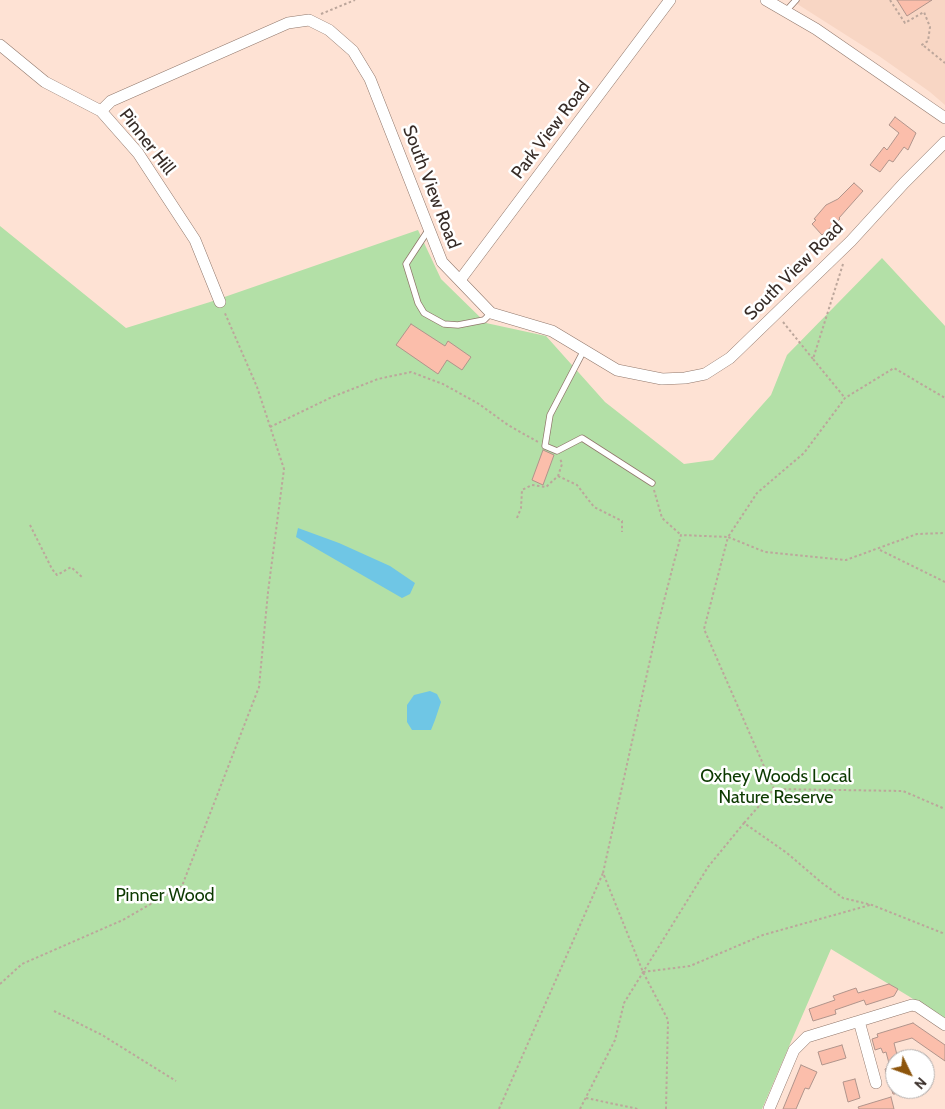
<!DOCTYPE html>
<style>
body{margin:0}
#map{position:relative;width:945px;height:1109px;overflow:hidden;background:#fee2d4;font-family:Cabin,sans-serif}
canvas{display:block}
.north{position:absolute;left:885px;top:1049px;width:50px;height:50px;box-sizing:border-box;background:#fff;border:1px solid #afaba9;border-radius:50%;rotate:132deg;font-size:14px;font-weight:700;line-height:20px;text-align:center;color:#372c27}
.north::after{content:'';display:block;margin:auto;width:18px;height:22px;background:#8d550c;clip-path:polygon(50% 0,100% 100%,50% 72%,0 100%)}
</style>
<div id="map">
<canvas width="945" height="1109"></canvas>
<div class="north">N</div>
</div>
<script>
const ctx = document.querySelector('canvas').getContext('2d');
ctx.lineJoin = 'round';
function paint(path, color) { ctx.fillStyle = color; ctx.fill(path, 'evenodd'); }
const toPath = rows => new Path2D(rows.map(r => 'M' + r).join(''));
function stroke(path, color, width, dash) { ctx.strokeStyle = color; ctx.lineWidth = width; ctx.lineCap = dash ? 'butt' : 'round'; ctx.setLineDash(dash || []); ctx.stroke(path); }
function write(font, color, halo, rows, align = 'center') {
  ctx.font = font + ' Cabin,sans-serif'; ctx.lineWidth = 5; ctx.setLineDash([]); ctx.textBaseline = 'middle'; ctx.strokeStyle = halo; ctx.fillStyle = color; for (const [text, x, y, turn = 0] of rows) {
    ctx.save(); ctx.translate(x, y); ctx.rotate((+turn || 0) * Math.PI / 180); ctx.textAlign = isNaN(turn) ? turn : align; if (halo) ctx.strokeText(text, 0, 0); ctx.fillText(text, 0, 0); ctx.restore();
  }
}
paint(toPath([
 [791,0,945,0,945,105,930,92,879,56]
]), '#f8d6c4');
paint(toPath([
 [0,226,126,328,210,302,418,230,441,279,486,323,546,336,605,402,684,464,713,460,771,395,787,355,882,258,945,326,945,1021,910,997,831,949,762,1109,0,1109]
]), '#b3e0a7');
paint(toPath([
 [298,528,339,543,390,566,415,583,410,594,402,598,296,537],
 [430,691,437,694,441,702,435,720,431,730,412,730,407,722,407,705,414,695]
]), '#6fc6e5');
const building = toPath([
 [897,0,932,0,907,16,897,0],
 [895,117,916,133,908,150,904,147,893,162,889,160,880,172,870,165,884,147,887,150,899,133,889,125,895,117],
 [854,183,863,191,839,218,840,219,822,235,812,224,816,220,814,219,826,205,838,199,854,183],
 [411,324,445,346,448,341,471,357,462,370,447,360,438,374,396,345,411,324],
 [543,450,554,455,543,485,532,480,543,450],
 [889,984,898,989,894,996,866,1005,864,1000,835,1010,836,1014,813,1021,809,1009,835,1000,833,996,856,988,858,993,889,984],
 [913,1023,945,1045,945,1061,912,1038,894,1043,898,1059,895,1059,895,1094,893,1094,885,1069,890,1067,886,1052,883,1053,881,1048,875,1050,872,1039,878,1037,877,1034,913,1023],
 [842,1045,846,1058,822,1065,818,1052,842,1045],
 [801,1065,817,1072,809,1089,805,1088,796,1109,783,1109,801,1065],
 [855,1079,860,1098,848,1102,843,1082,855,1079],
 [891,1097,894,1109,859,1109,858,1107,891,1097]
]);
paint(building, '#fbbeab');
stroke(building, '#b0948b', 1);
const lane = toPath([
 [786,11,796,0],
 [429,229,406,264,418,303,424,313,444,324,458,325,484,320,491,313],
 [584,350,550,415,545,446,557,451,582,438,652,483]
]);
const street = toPath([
 [766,0,816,29,945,118],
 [0,45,45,82,101,111,138,153,195,240,220,302],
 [101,111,111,101,288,23,309,20,329,30,353,51,370,79,442,262,491,313,552,331,617,370,662,379,685,378,705,374,730,358,851,241,904,183,945,142],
 [460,280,670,0],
 [859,1021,876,1083],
 [769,1109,794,1050,807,1037,912,1005,917,1006,945,1025]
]);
stroke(lane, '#91786c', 7);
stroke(street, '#91786c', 12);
stroke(toPath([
 [890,0,905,23,924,12,930,27,928,41,920,46],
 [321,14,355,0],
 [924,46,945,63],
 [843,264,813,359,845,398],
 [783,322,813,359],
 [270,427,332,397,378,379,411,372,443,384,479,404,508,425,538,442],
 [558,476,577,485,594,507,622,521,622,532],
 [654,490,662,518,681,535],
 [517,518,521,508,522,490,532,485,546,487,558,476,562,464,560,458],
 [30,525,52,569,57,575,71,567,82,577],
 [880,550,945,582],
 [774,789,704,629,728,537,765,552,846,560,917,534,945,533],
 [744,823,774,789,903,791,945,809],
 [643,972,690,966,763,935,870,905],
 [0,984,22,964,123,920,182,886,259,687,268,592,284,469,257,387,224,311],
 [54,1011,102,1035,176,1081],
 [586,1098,638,1109],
 [499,1109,603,873],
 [580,1109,615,1040,624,1003,708,867,744,823,787,853,822,883,843,898,872,905,945,934],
 [666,1109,668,1020,643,972,603,873,658,624,681,535,728,537,757,493,804,453,845,398,894,368,945,398]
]), '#bca69b', 2, [2.5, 2.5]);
stroke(lane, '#fff', 5.5);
stroke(street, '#fff', 11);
write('18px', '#372c27', '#fff', [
 ["Park View Road",551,130,-53],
 ["Pinner Hill",147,142,52],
 ["South View Road",431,187,69],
 ["South View Road",794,271,-45]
]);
write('18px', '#0c3900', '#fff', [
 ["Oxhey Woods Local",776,777],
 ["Nature Reserve",776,798],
 ["Pinner Wood",165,896]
]);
</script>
